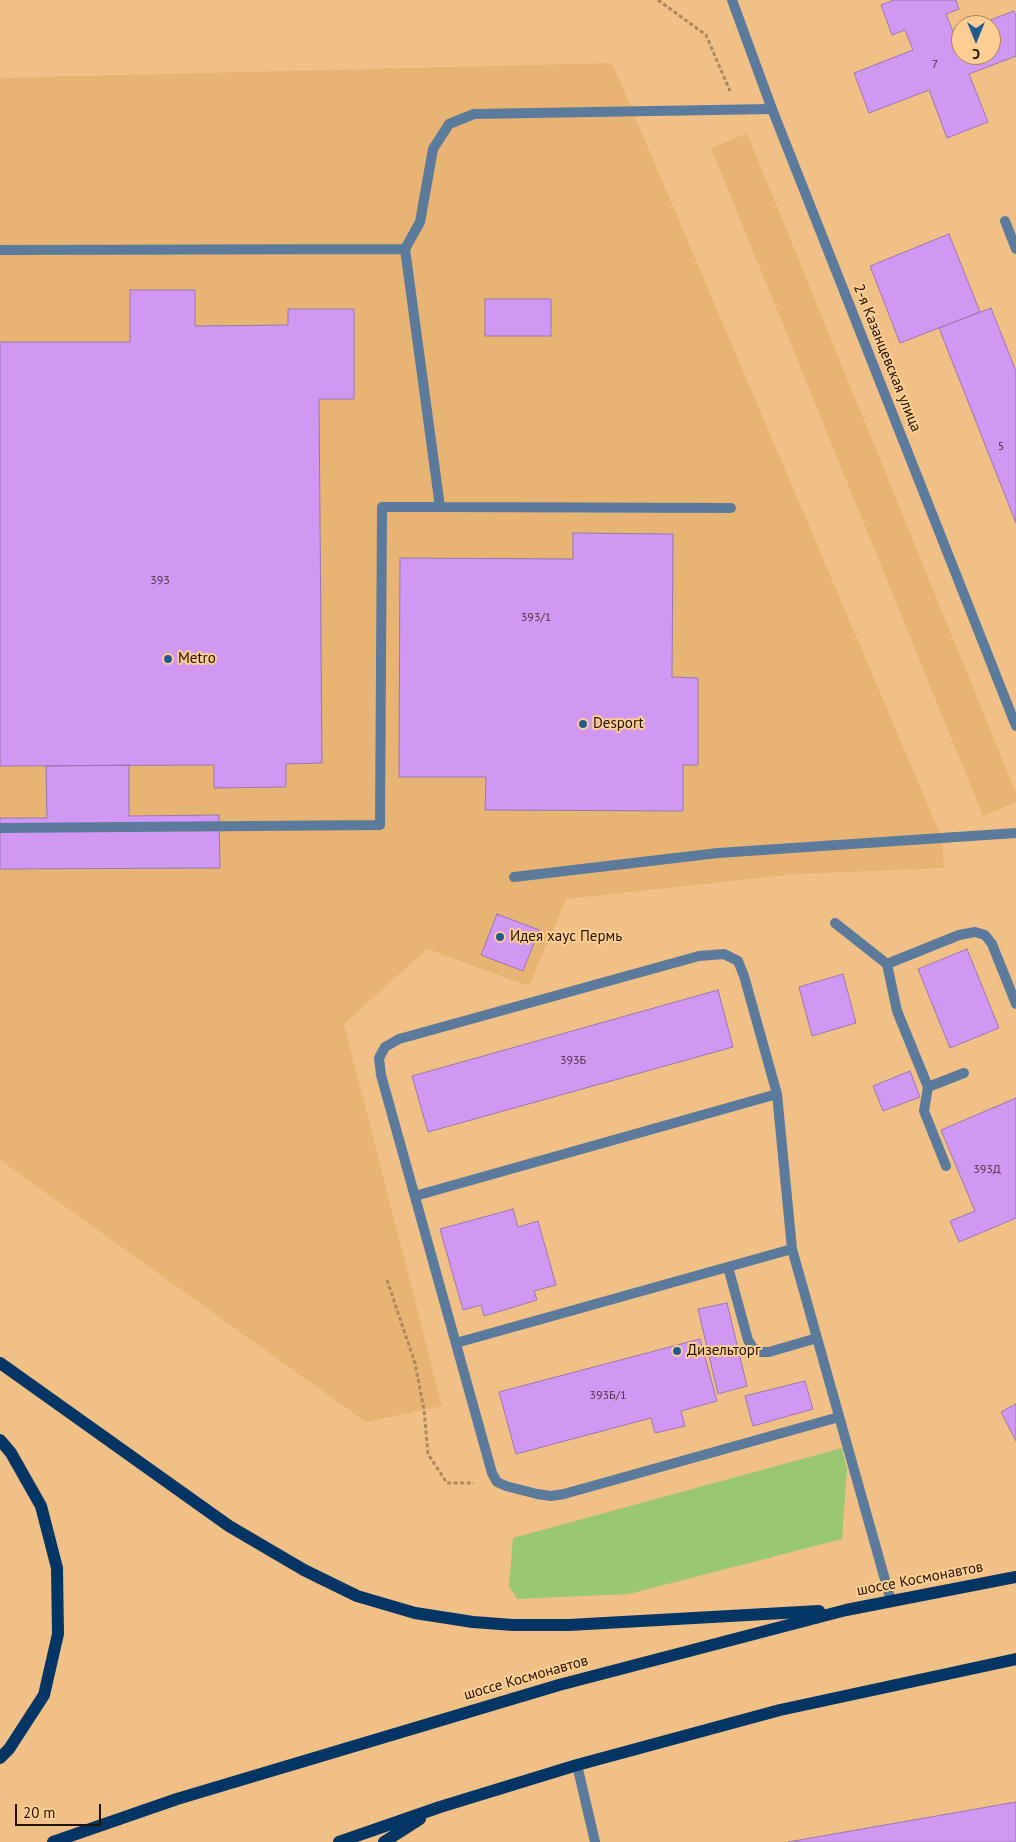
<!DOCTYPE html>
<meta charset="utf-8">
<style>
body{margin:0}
#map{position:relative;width:1016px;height:1842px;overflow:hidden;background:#f0c086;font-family:"PT Sans",sans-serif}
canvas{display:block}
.north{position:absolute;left:951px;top:15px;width:50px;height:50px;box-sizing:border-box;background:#fdcd93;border:1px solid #a58258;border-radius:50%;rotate:180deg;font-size:14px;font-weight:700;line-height:20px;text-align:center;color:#221200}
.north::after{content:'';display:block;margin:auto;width:18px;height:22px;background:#225991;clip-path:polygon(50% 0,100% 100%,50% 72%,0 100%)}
.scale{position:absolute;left:15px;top:1804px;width:86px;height:22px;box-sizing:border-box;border:2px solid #221200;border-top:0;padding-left:6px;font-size:15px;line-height:18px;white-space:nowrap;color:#221200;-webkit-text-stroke:4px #fdcd93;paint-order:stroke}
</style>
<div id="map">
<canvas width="1016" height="1842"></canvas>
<div class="north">С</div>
<div class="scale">20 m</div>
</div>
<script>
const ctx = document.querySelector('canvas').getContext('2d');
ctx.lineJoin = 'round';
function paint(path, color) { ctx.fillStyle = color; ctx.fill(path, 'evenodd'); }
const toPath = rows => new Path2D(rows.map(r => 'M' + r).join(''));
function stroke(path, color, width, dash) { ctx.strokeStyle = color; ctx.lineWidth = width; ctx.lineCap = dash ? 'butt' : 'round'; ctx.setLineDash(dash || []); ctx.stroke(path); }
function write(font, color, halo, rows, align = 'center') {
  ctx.font = font + ' "PT Sans",sans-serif'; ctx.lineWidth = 4; ctx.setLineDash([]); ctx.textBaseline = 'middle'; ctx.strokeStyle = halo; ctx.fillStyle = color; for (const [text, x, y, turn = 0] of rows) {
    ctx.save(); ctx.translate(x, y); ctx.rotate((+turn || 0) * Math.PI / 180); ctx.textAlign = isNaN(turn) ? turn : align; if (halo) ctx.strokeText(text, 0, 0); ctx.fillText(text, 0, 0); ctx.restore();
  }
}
paint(toPath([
 [612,63,942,838,944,868,796,874,566,899,529,986,427,949,344,1024,442,1406,366,1422,0,1160,0,78],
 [747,133,1016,793,1016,802,983,816,711,148]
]), '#e8b473');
paint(toPath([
 [842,1448,847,1469,842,1539,629,1594,517,1599,509,1586,513,1538]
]), '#9ac872');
const building = toPath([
 [894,0,956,0,959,9,946,14,954,34,961,31,961,55,991,55,991,25,977,25,1014,11,1016,16,1016,56,969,74,988,122,947,138,929,90,869,113,854,73,913,50,905,30,892,35,881,5,894,0],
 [949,234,980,312,900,343,870,266,949,234],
 [130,290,195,290,195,326,288,325,288,309,354,309,354,399,319,399,322,763,286,764,286,787,214,788,214,765,0,766,0,342,130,342,130,290],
 [485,299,551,299,551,336,485,336,485,299],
 [991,308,1016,371,1016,523,939,328,991,308],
 [573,533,673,534,672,677,698,678,698,765,683,765,683,811,485,810,486,777,399,777,400,558,573,559,573,533],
 [129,765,129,816,219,815,220,868,0,869,0,818,47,818,46,766,129,765],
 [497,914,539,930,523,971,481,955,497,914],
 [967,949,999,1028,950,1048,918,969,967,949],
 [843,974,856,1023,812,1036,799,987,843,974],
 [718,990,733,1047,428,1132,412,1076,718,990],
 [910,1071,920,1097,883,1111,873,1086,910,1071],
 [1016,1098,1016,1218,959,1242,950,1221,975,1211,941,1130,1016,1098],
 [513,1209,518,1227,538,1221,556,1285,534,1291,537,1300,484,1316,481,1305,463,1310,440,1229,513,1209],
 [727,1303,747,1386,718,1394,698,1309,727,1303],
 [700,1339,717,1401,681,1411,685,1426,655,1433,651,1418,516,1454,499,1392,700,1339],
 [805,1381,813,1409,753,1426,745,1396,805,1381],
 [1016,1404,1016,1441,1001,1412,1016,1404],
 [1016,1802,1016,1842,788,1842,1016,1802]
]);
paint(building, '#d098f3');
stroke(building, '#9977b0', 1);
stroke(toPath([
 [658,0,706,35,730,91],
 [387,1280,415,1363,424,1410,428,1454,447,1483,474,1483]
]), '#ae885b', 3, [4, 2.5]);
stroke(toPath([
 [1005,221,1016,249],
 [405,249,420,222,433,149,449,124,474,114,772,109],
 [0,250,405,249,440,507,731,508],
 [0,828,380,825,382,507,440,507],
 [514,877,718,853,1016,833],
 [835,923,887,964,959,935,975,932,985,935,992,944,1016,1004],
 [887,964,897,1011,928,1087,924,1111,946,1166],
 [928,1087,964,1073],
 [415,1196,777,1094],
 [728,1267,748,1340,753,1348,760,1352,769,1352,817,1338],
 [456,1343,792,1249],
 [839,1417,564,1494,551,1496,537,1494,506,1486,497,1482,492,1473,381,1075,379,1058,385,1047,399,1039,699,956,724,954,738,961,744,976,777,1094,792,1249,891,1601],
 [577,1765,595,1842]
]), '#5c7a9b', 10);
stroke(toPath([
 [732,0,772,109,1016,726]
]), '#5c7a9b', 10);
stroke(toPath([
 [0,1363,229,1526,304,1570,357,1596,415,1613,473,1622,513,1625,569,1625,819,1611],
 [0,1440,11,1453,41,1506,57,1568,58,1634,44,1695,9,1749,0,1758],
 [53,1842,177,1799,559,1685,846,1610,1016,1577],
 [339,1842,440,1807,577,1765,780,1710,1016,1659],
 [384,1842,420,1819]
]), '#033664', 12);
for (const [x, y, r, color] of [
 [168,659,5,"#225991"],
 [583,724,5,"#225991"],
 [500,937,5,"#225991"],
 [677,1351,5,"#225991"]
]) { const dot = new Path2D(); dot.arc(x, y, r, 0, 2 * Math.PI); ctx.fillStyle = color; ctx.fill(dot); stroke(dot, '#fdcd93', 2); }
write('12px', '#4e343d', null, [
 ["7",935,65],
 ["5",1001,447],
 ["393",160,581],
 ["393/1",536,618],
 ["393Б",573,1061],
 ["393Д",987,1170],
 ["393Б/1",608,1396]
]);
write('15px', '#221200', '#fdcd93', [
 ["2-я Казанцевская улица",887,358,68],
 ["шоссе Космонавтов",920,1579,-11],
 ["шоссе Космонавтов",526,1678,-16]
]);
write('15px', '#221200', '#fdcd93', [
 ["Metro",178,659],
 ["Desport",593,724],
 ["Идея хаус Пермь",510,937],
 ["Дизельторг",687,1351]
], 'left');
</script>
